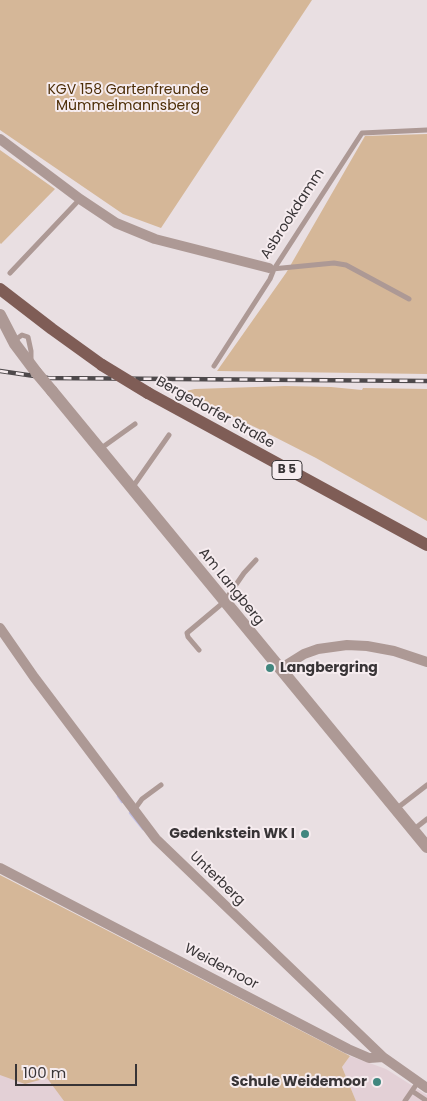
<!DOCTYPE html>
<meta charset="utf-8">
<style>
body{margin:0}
#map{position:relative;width:427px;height:1101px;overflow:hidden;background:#e9dfe2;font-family:Poppins,sans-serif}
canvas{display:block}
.scale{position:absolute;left:15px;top:1064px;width:122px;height:22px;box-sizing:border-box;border:2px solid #383436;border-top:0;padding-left:6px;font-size:15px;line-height:18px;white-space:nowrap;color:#383436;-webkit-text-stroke:4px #f6ecef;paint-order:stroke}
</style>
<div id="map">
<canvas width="427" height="1101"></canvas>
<div class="scale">100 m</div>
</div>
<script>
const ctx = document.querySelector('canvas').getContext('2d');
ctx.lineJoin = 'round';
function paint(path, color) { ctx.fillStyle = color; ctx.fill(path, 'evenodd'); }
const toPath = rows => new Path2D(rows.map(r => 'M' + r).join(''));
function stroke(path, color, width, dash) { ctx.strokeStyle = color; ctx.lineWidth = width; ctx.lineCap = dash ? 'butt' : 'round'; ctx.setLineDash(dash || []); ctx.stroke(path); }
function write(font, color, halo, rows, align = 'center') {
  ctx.font = font + ' Poppins,sans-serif'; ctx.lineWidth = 4; ctx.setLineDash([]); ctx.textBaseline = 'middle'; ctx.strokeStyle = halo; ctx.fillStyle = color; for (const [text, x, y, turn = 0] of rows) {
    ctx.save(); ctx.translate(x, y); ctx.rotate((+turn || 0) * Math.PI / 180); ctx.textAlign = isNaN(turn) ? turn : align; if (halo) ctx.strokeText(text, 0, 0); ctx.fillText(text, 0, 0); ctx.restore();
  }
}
paint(toPath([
 [0,1008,88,1101,0,1101],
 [350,1056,386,1069,427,1095,427,1101,356,1101,342,1067]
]), '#e3d0d6');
paint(toPath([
 [0,0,312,0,161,228,123,214,0,130],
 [427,134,427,374,217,371,286,273,365,136],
 [0,150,55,189,1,244,0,243],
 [285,386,331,387,362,390,363,388,427,389,427,521,316,458,261,430,181,392,195,389],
 [0,875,350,1056,342,1067,356,1101,64,1101,47,1078,25,1084,0,1075]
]), '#d5b798');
stroke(toPath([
 [118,796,122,802],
 [130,813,143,829]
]), '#c3c0e7', 2.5);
stroke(toPath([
 [272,269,334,263,346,265,409,299],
 [10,273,80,199],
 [15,340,22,335,28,337,31,351,31,360],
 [214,366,270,279,274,269,362,133,427,130],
 [100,449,135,424],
 [132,488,169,435],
 [199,650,188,637,187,633,224,602,244,573,256,560],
 [396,809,427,785],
 [134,810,142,799,161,785],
 [413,830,427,819],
 [412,1091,427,1101],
 [405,1101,418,1082]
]), '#ad9995', 5);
stroke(toPath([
 [0,139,80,199,116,223,155,239,269,268],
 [0,628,34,677,156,839,383,1057],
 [280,669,304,654,318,649,347,645,367,646,394,651,427,662],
 [0,868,348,1049,369,1058,383,1057,427,1088]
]), '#ad9995', 10);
stroke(toPath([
 [0,315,15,344,36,372],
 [52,391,427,847]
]), '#ad9995', 12);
stroke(toPath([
 [0,289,52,329,102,365],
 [148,393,427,545]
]), '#7f5d56', 12);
const rail = toPath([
 [0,371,48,378,427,381]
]);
stroke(rail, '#4e494b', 4.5);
stroke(rail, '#f6ecef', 2.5, [8]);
stroke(toPath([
 [36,372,52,391]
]), '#ad9995', 12);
stroke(toPath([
 [102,365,148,393]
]), '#7f5d56', 12);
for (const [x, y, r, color] of [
 [270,668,5,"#41877f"],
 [305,834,5,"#41877f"],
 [377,1082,5,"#41877f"]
]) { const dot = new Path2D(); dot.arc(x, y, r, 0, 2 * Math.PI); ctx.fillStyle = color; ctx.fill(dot); stroke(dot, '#f6ecef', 2); }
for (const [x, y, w] of [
 [287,470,30]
]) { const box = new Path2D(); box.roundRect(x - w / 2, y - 9.5, w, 19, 4); ctx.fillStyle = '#f6ecef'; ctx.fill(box); stroke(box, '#383436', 1); }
write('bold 12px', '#383436', null, [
 ["B 5",287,470]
]);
write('14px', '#4c2d06', '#f6ecef', [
 ["KGV 158 Gartenfreunde",128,90],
 ["Mümmelmannsberg",128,106]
]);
write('14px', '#383436', '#f6ecef', [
 ["Asbrookdamm",293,214,-57],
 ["Bergedorfer Straße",215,413,29],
 ["Am Langberg",231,587,51],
 ["Unterberg",217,879,44],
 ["Weidemoor",221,967,28]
]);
write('bold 14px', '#383436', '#f6ecef', [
 ["Langbergring",280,668,"left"],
 ["Gedenkstein WK I",295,834],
 ["Schule Weidemoor",367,1082]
], 'right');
</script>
